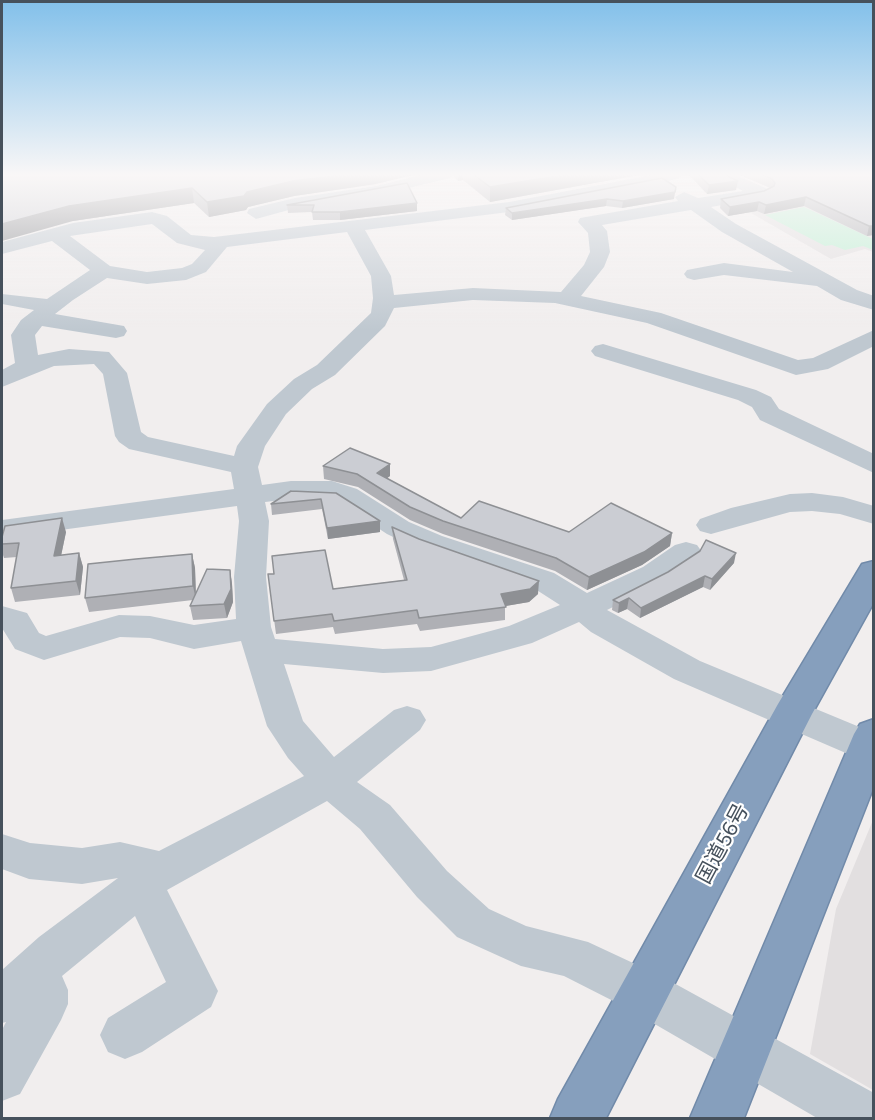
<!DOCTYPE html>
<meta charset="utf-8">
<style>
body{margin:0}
#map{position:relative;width:875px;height:1120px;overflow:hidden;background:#f1eeee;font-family:Figtree,sans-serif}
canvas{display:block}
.frame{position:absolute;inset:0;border:3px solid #46515c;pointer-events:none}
</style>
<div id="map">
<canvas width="875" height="1120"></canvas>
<div class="frame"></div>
</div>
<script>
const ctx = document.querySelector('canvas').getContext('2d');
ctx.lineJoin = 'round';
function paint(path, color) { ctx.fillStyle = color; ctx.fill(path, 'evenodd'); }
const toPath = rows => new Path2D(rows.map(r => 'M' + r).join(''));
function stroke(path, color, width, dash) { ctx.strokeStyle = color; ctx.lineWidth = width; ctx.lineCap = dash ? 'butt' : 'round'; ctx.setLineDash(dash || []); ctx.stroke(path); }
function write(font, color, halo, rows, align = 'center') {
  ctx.font = font + ' Figtree,"Noto Sans JP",sans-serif'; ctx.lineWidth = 4.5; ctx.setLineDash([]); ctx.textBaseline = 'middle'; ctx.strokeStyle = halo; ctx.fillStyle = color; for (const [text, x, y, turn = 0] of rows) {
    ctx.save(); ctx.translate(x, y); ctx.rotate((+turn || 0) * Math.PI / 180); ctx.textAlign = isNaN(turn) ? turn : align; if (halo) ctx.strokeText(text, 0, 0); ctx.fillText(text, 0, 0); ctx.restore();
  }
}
paint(toPath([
 [772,194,873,221,873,252,865,249,831,259,730,201],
 [873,820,874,1090,873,1090,810,1054,836,909]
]), '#e2dfe0');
paint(toPath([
 [804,207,873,239,873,250,863,246,845,250,832,245,825,246,765,215]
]), '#bcefd2');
const highway = toPath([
 [874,561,874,602,812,714,606,1118,550,1118,558,1099,778,704,862,564,874,561],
 [874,719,874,786,744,1118,690,1118,854,734,860,724,874,719]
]);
stroke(highway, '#718aa9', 3);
paint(toPath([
 [425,174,453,174,450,178,376,196,296,208,256,219,247,213,249,209,295,198,376,186,425,174],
 [657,174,682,174,679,178,661,183,509,212,365,230,391,276,394,295,473,288,561,292,584,265,590,252,588,233,578,222,580,218,678,201,675,197,684,192,698,198,743,191,711,174,733,174,768,189,771,193,762,198,711,207,736,224,857,290,874,296,874,310,841,300,817,286,724,275,694,280,687,278,684,274,687,270,724,263,793,272,722,232,691,210,602,225,607,231,610,252,604,267,581,296,661,313,798,360,813,358,874,330,874,346,828,369,796,375,647,323,555,303,473,300,394,308,385,326,335,375,312,389,286,414,265,446,258,467,262,485,291,481,332,481,357,489,409,522,442,536,554,573,587,593,643,567,675,545,686,542,697,545,702,552,697,559,665,581,607,610,700,661,874,733,874,760,855,757,674,679,591,632,579,622,532,643,431,671,383,673,284,664,303,721,334,757,394,710,407,706,420,710,426,720,420,730,357,782,390,805,447,871,489,909,526,926,588,942,661,976,874,1093,874,1118,817,1118,627,1008,564,976,521,966,457,937,417,897,360,829,327,801,167,890,218,991,211,1007,142,1052,125,1059,108,1052,100,1035,108,1018,166,982,135,916,62,976,68,990,68,1004,61,1020,20,1094,2,1101,2,1030,6,1022,2,1023,2,970,39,937,118,878,82,884,29,879,2,869,2,834,30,843,82,848,120,842,159,851,304,776,288,758,267,726,241,641,194,649,150,638,120,637,44,660,15,649,2,628,2,606,27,613,39,633,46,636,119,615,150,616,194,625,236,619,234,577,239,521,237,506,2,538,2,520,234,489,231,472,129,449,119,442,115,436,103,374,94,364,54,366,2,387,2,370,15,363,11,335,21,320,34,310,2,304,2,294,47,299,90,270,52,241,2,254,2,242,73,223,152,212,167,216,191,235,214,237,509,202,657,174],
 [152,224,177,243,205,250,192,264,182,268,147,272,110,266,70,236,152,224],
 [347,232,371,276,373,298,371,313,317,365,294,379,267,404,237,446,234,456,148,437,141,432,127,373,109,352,69,349,38,355,35,335,42,326,116,338,124,336,127,331,124,326,55,314,73,300,107,278,147,284,186,280,206,272,227,247,347,232],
 [291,499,337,501,387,534,420,550,532,587,560,605,509,626,431,647,383,649,275,639,271,627,266,577,269,521,265,502,291,499],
 [603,344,756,390,771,397,779,409,874,454,874,473,760,420,752,407,738,400,595,356,591,351,595,346,603,344],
 [812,493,843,497,874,506,874,524,840,514,812,511,790,512,711,534,700,531,696,525,700,519,731,508,790,494,812,493]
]), '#bfc8d0');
paint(highway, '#869fbd');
paint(toPath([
 [2,174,376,184,294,196,248,207,246,210,209,217,194,203,73,221],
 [454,174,644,174,490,202,463,180,458,181,454,177],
 [688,174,723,174,736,190,707,194],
 [738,174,873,174,873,235,867,236,804,206,764,214,757,211,728,216,720,208,721,199,764,191,770,188],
 [662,178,674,199,622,208,606,206,512,220,505,215,506,208],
 [417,203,417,211,340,220,313,220,312,212,288,213,287,205],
 [323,466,390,476,387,478,461,518,569,532,672,533,670,546,642,565,587,590,555,571,443,534,410,520,358,487,324,479],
 [336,493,380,521,380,532,328,539,322,509,272,515,271,504],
 [392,527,538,594,529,602,505,606,505,620,420,631,417,624,335,634,333,627,276,634,268,574,333,589,404,580,393,539],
 [66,532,61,556,79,553,83,567,80,595,15,602,11,588,17,557,4,558,2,552,2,537],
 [192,554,195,568,196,594,230,570,232,584,233,602,227,618,193,620,190,606,193,600,89,612,85,598],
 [734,563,710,590,703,587,640,618,627,609,618,613,612,610,613,600]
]), '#afb0b5');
paint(toPath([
 [347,174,417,174,376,184,294,196,248,207,246,210,209,217,207,202,293,181],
 [458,174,463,174,463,180,458,181],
 [569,174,644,174,490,202,490,187],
 [738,181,736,190,707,194,709,185],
 [676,187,674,199,622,208,623,201],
 [192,188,194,203,73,221,2,241,2,224,69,206],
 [806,197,804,206,764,214,766,205],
 [607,199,606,206,512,220,512,213],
 [759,202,757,211,728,216,730,207],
 [417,203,417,211,340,220,340,212],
 [869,226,873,226,873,235,867,236],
 [390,464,390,476,378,485,377,473],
 [62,518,66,532,58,570,54,556],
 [380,521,380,532,328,539,327,528],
 [672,533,670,546,642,565,587,590,589,577],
 [79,553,83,567,80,595,76,581],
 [736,553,734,563,710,590,712,579],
 [192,554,195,568,196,600,193,586],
 [230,570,232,584,233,602,227,618,224,604],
 [705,576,703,587,640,618,641,608],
 [539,581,538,594,529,602,500,607,501,594],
 [629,598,627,609,618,613,619,603]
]), '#8e9094');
const building = toPath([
 [2,174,347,174,293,181,247,192,244,196,207,202,192,188,69,206,2,224,2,174],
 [473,174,569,174,490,187,473,174],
 [698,174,724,174,738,181,709,185,698,174],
 [760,174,873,174,873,226,869,226,806,197,766,205,759,202,730,207,721,199,764,191,774,186,775,183,771,178,760,174],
 [662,178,676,187,675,192,623,201,607,199,512,213,506,208,662,178],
 [407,183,417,203,340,212,312,212,314,205,287,205,407,183],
 [350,448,390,464,377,473,461,518,479,501,569,532,611,503,672,533,644,552,589,577,556,558,443,521,410,507,357,474,323,466,350,448],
 [291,491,336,493,380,521,327,528,321,499,271,504,291,491],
 [62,518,54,556,79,553,76,581,11,588,19,543,2,544,2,537,5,526,62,518],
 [392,527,419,539,539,581,530,589,501,594,506,607,419,618,417,610,334,621,332,614,274,621,268,574,274,574,272,556,325,550,333,589,407,580,392,527],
 [706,540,736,553,712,579,705,576,641,608,629,598,619,603,613,600,668,572,700,551,706,540],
 [192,554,193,586,85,598,88,564,136,559,192,554],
 [207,569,230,570,231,589,224,604,190,606,207,569]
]);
paint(building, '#cbcdd3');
stroke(building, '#8e9094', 1.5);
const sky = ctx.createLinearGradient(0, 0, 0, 330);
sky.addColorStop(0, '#82c0ea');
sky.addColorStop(0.53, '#f9f7f7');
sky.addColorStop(1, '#f9f7f700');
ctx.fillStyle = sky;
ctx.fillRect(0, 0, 875, 330);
write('21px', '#46515c', '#fff', [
 ["国道56号",723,844,-62]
]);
</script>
